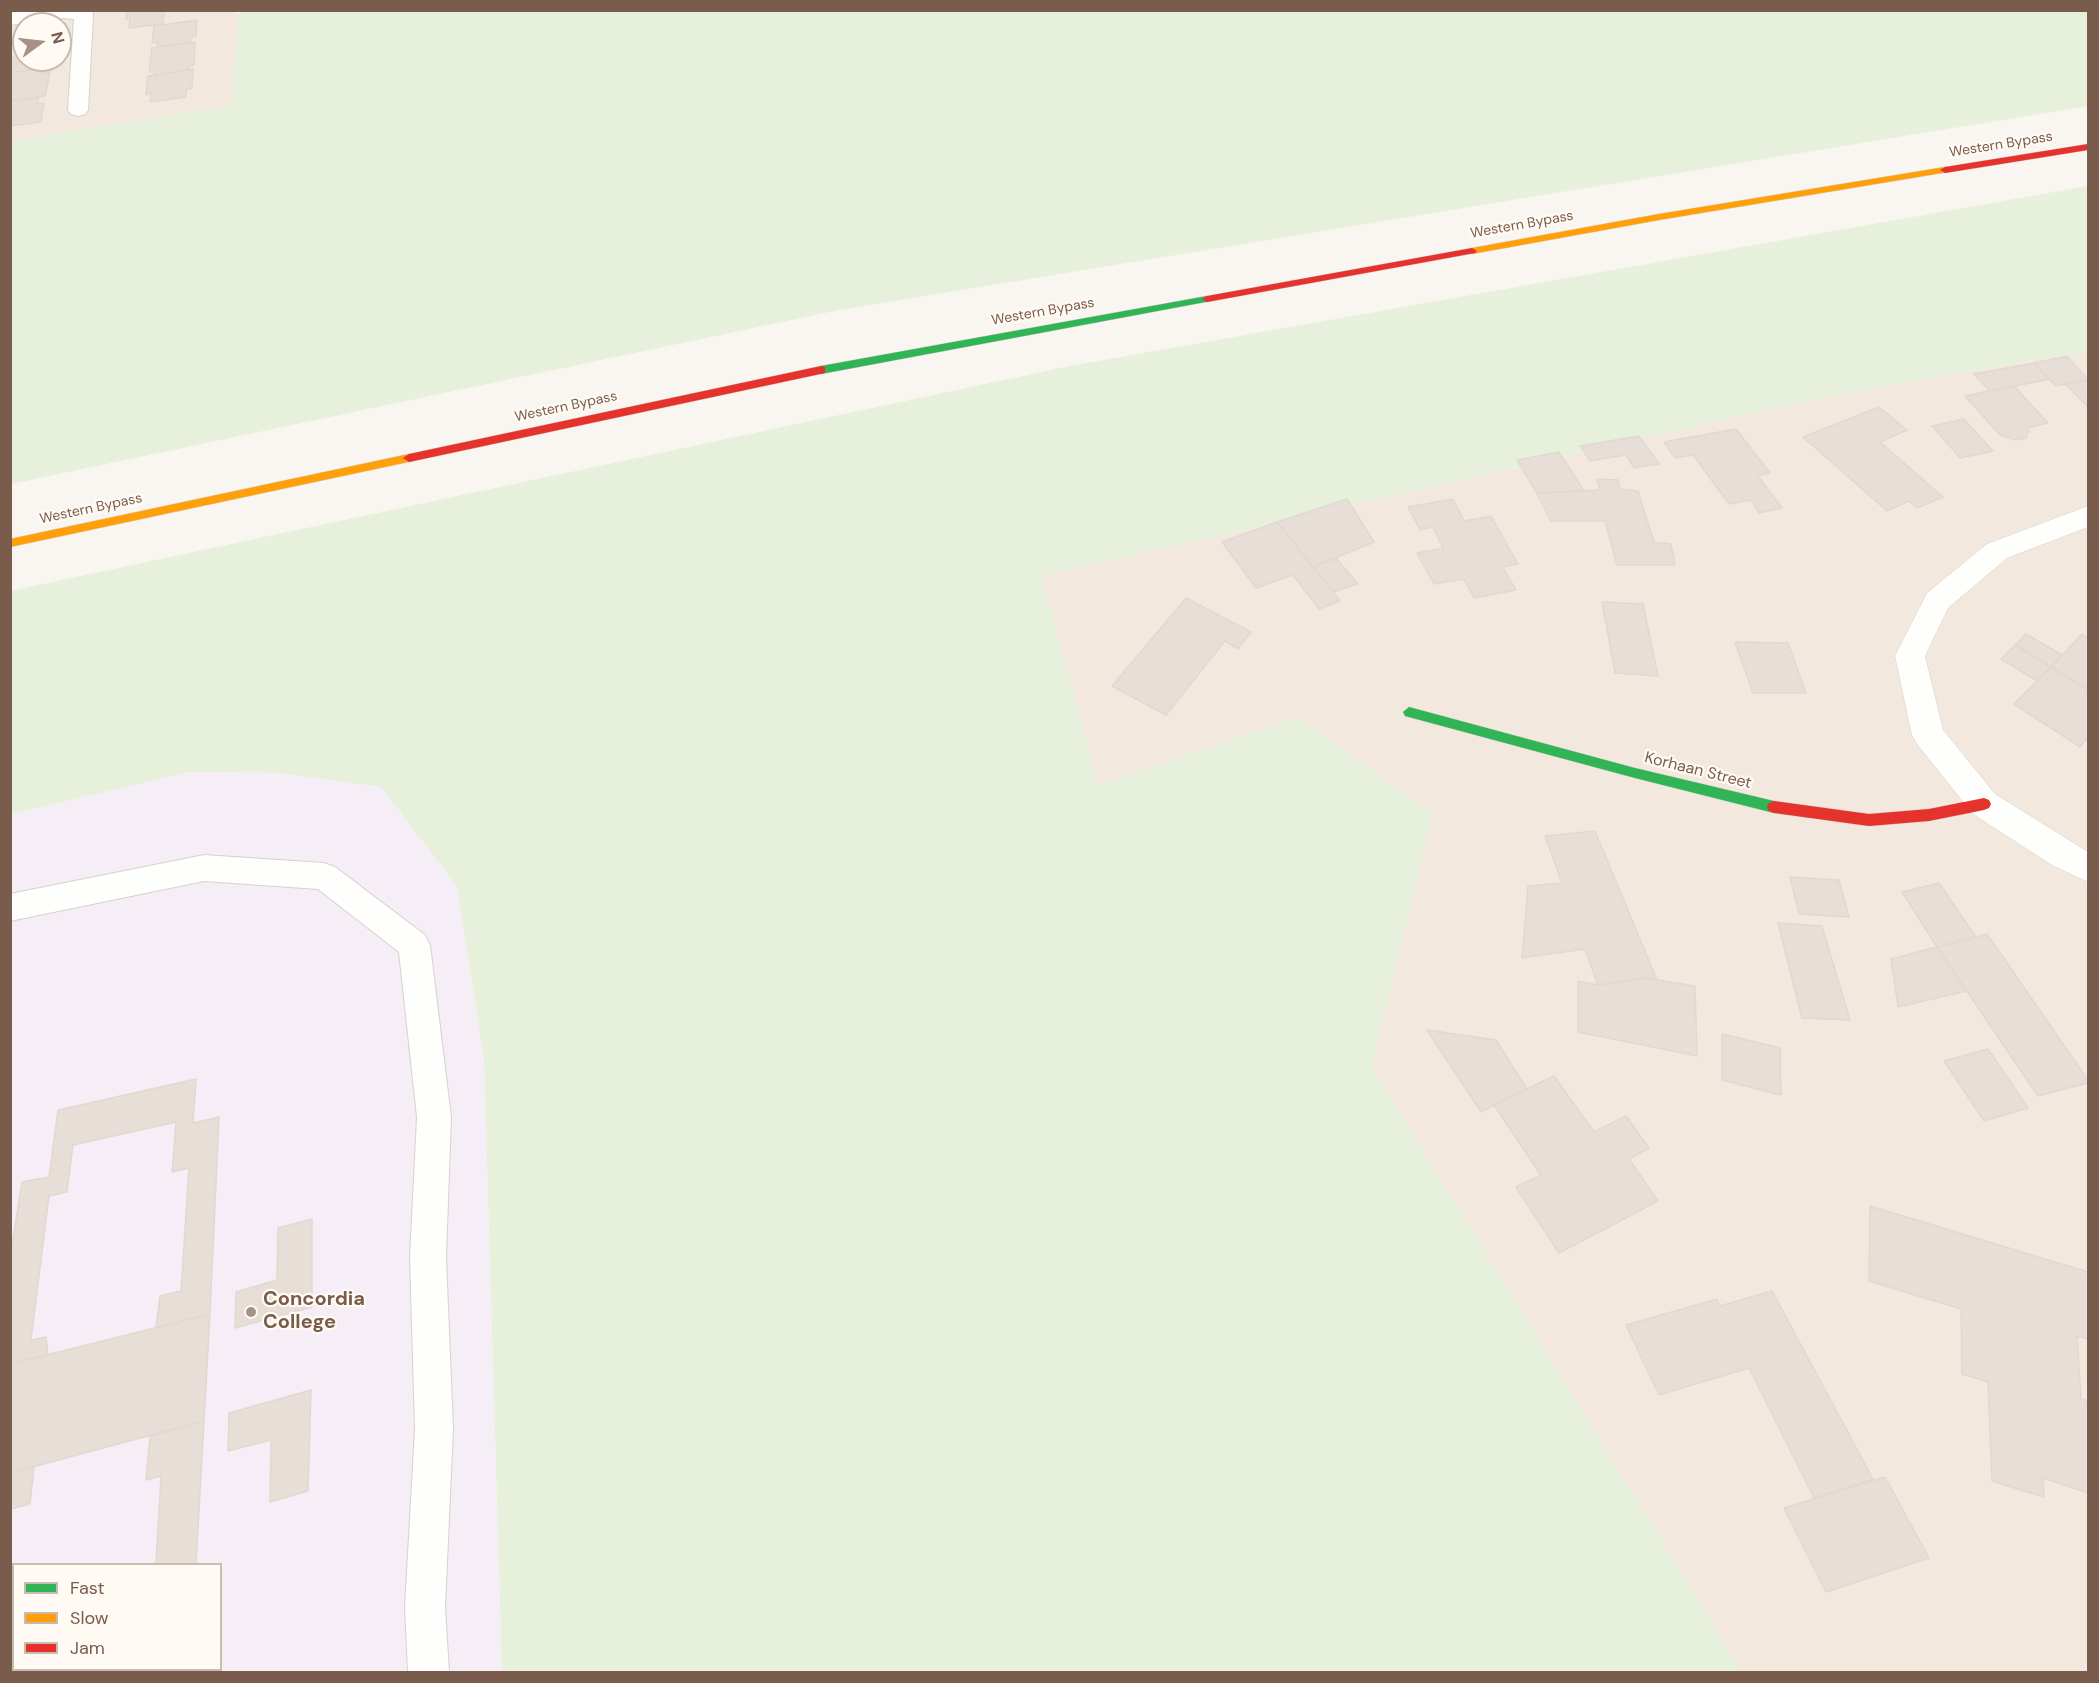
<!DOCTYPE html>
<style>
body{margin:0}
#map{position:relative;width:2099px;height:1683px;overflow:hidden;background:#f9f5f0;font-family:"DM Sans",sans-serif}
canvas{display:block}
.frame{position:absolute;inset:0;border:12px solid #7a5c4d;pointer-events:none}
.legend{position:absolute;left:12px;top:1563px;width:210px;height:108px;box-sizing:border-box;background:#fffaf3;border:2px solid #cabbb1;margin:0;padding:8px 10px;list-style:none;font-size:18px;color:#7a5c4d}
.legend li{display:flex;align-items:center;gap:12px;height:30px}
.legend b{width:30px;border:2px solid #cabbb1}
.north{position:absolute;left:12px;top:12px;width:60px;height:60px;box-sizing:border-box;background:#fffaf3;border:2px solid #cabbb1;border-radius:50%;rotate:75deg;font-size:16px;font-weight:700;line-height:24px;text-align:center;color:#7a5c4d}
.north::after{content:'';display:block;margin:auto;width:21px;height:27px;background:#a69286;clip-path:polygon(50% 0,100% 100%,50% 72%,0 100%)}
</style>
<div id="map">
<canvas width="2099" height="1683"></canvas>
<div class="frame"></div>
<ul class="legend">
<li><b style="height:8px;background:#30b455"></b>Fast</li>
<li><b style="height:8px;background:#ff9f0a"></b>Slow</li>
<li><b style="height:8px;background:#e5322d"></b>Jam</li>
</ul>
<div class="north">N</div>
</div>
<script>
const ctx = document.querySelector('canvas').getContext('2d');
ctx.lineJoin = 'round';
function paint(path, color) { ctx.fillStyle = color; ctx.fill(path, 'evenodd'); }
const toPath = rows => new Path2D(rows.map(r => 'M' + r).join(''));
function stroke(path, color, width, dash) { ctx.strokeStyle = color; ctx.lineWidth = width; ctx.lineCap = dash ? 'butt' : 'round'; ctx.setLineDash(dash || []); ctx.stroke(path); }
function write(font, color, halo, rows, align = 'center') {
  ctx.font = font + ' "DM Sans",sans-serif'; ctx.lineWidth = 4.5; ctx.setLineDash([]); ctx.textBaseline = 'middle'; ctx.strokeStyle = halo; ctx.fillStyle = color; for (const [text, x, y, turn = 0] of rows) {
    ctx.save(); ctx.translate(x, y); ctx.rotate((+turn || 0) * Math.PI / 180); ctx.textAlign = isNaN(turn) ? turn : align; if (halo) ctx.strokeText(text, 0, 0); ctx.fillText(text, 0, 0); ctx.restore();
  }
}
paint(toPath([
 [228,10,239,14,230,106,11,141,11,11],
 [24,24,60,24,60,60,24,60],
 [2088,351,2088,1672,1742,1672,1372,1067,1432,814,1298,717,1098,786,1042,576,1825,397]
]), '#f2e8de');
paint(toPath([
 [189,772,278,773,381,787,457,886,484,1059,502,1672,11,1672,10,814],
 [14,1564,220,1564,220,1670,14,1670]
]), '#f6eef6');
paint(toPath([
 [242,11,2088,11,2088,106,839,310,11,484,11,141,230,106,239,14],
 [2088,186,2088,351,1825,397,1042,576,1098,785,1298,717,1432,814,1372,1067,1742,1672,502,1672,484,1059,457,886,381,787,278,773,189,772,11,814,10,591,1070,366]
]), '#e7f0db');
const building = toPath([
 [127,10,167,10,164,11,163,24,129,28,130,18,126,19,127,10],
 [54,17,52,24,24,24,24,49,12,50,15,35,20,34,23,21,54,17],
 [197,20,196,36,192,37,191,42,157,47,158,42,152,43,154,26,197,20],
 [195,42,194,65,189,66,188,70,154,75,154,71,149,72,152,48,195,42],
 [18,49,24,49,24,60,52,60,50,67,10,73,10,58,16,57,18,49],
 [44,68,43,73,50,72,45,96,10,101,12,73,44,68],
 [193,69,192,88,186,89,186,97,150,102,151,93,146,95,148,76,193,69],
 [39,97,37,104,44,103,41,122,10,126,10,102,39,97],
 [2067,356,2088,380,2056,386,2034,363,2067,356],
 [2034,363,2050,379,1990,391,1974,374,2034,363],
 [2088,380,2088,407,2065,384,2088,380],
 [2014,386,2048,423,2026,428,2029,431,2026,438,2016,440,2000,435,1965,396,2014,386],
 [1879,407,1907,430,1880,442,1943,497,1917,508,1909,501,1887,511,1803,437,1879,407],
 [1964,419,1993,451,1960,458,1932,426,1964,419],
 [1736,429,1770,473,1758,476,1782,508,1759,513,1751,500,1729,504,1693,455,1675,458,1664,442,1736,429],
 [1639,436,1659,464,1634,468,1626,455,1590,461,1580,446,1639,436],
 [1559,452,1584,491,1537,493,1517,460,1559,452],
 [1597,479,1618,480,1620,489,1638,491,1654,542,1671,544,1675,565,1617,565,1605,521,1551,521,1537,493,1600,490,1597,479],
 [1347,499,1374,542,1313,567,1277,522,1347,499],
 [1453,499,1464,521,1491,516,1518,564,1503,567,1516,590,1474,598,1464,579,1434,584,1417,553,1443,548,1433,527,1420,530,1408,507,1453,499],
 [1277,522,1333,592,1340,601,1319,609,1293,575,1256,588,1222,542,1277,522],
 [1336,558,1358,584,1333,592,1313,567,1336,558],
 [1186,598,1251,632,1238,649,1225,641,1166,715,1112,686,1186,598],
 [1602,602,1643,604,1658,676,1615,673,1602,602],
 [2026,634,2062,655,2051,667,2015,645,2026,634],
 [2082,634,2088,638,2088,690,2051,667,2082,634],
 [1735,642,1788,643,1806,693,1753,693,1735,642],
 [2015,645,2051,667,2037,681,2001,659,2015,645],
 [2051,667,2088,690,2088,737,2080,747,2014,704,2051,667],
 [1595,831,1657,980,1646,978,1598,985,1585,949,1522,958,1528,886,1562,883,1545,836,1595,831],
 [1790,877,1839,880,1849,917,1799,914,1790,877],
 [1939,883,1976,937,1937,947,1902,892,1939,883],
 [1778,923,1822,926,1850,1020,1802,1018,1778,923],
 [1987,934,2088,1080,2088,1083,2038,1096,1937,947,1987,934],
 [1937,947,1967,991,1898,1007,1891,959,1937,947],
 [1646,978,1695,986,1697,1056,1578,1032,1578,981,1598,985,1646,978],
 [1427,1030,1496,1040,1527,1089,1481,1112,1427,1030],
 [1722,1034,1780,1048,1781,1095,1722,1080,1722,1034],
 [1988,1049,2028,1108,1984,1121,1944,1061,1988,1049],
 [1554,1076,1594,1132,1626,1116,1649,1148,1629,1159,1658,1201,1559,1253,1516,1187,1541,1175,1494,1105,1554,1076],
 [196,1079,193,1123,219,1117,210,1314,156,1328,160,1296,181,1291,189,1168,172,1172,176,1122,73,1145,67,1192,49,1196,31,1340,46,1337,48,1355,10,1364,10,1257,22,1182,49,1177,58,1110,196,1079],
 [1870,1206,2088,1272,2088,1339,2077,1336,2081,1399,2088,1401,2088,1493,2043,1478,2044,1497,1992,1481,1988,1382,1962,1374,1961,1309,1869,1281,1870,1206],
 [312,1219,312,1307,235,1328,236,1292,277,1280,278,1228,312,1219],
 [1772,1291,1873,1479,1814,1498,1749,1368,1659,1395,1626,1325,1717,1299,1720,1306,1772,1291],
 [210,1314,204,1421,10,1473,10,1364,210,1314],
 [311,1390,308,1491,270,1502,271,1440,228,1451,229,1413,311,1390],
 [204,1421,196,1564,156,1564,161,1476,146,1480,150,1436,204,1421],
 [34,1467,30,1504,11,1509,10,1512,10,1473,34,1467],
 [1885,1477,1929,1558,1826,1592,1784,1508,1885,1477],
 [126,1670,165,1670,155,1672,126,1672,126,1670]
]);
paint(building, '#e6ded7');
stroke(building, '#e2d8d2', 1.5);
const lane = toPath([
 [32,10,91,10,93,14,88,110,85,114,78,116,71,114,68,110,74,19,64,18,10,25,10,13,32,10],
 [204,855,324,863,335,867,425,935,430,945,451,1117,446,1257,453,1429,445,1607,449,1672,408,1672,405,1607,415,1429,410,1257,417,1117,399,952,318,889,204,881,10,921,10,894,204,855]
]);
const street = toPath([
 [2088,506,2088,527,2007,558,1948,608,1925,656,1943,730,1995,794,2088,852,2088,882,2052,865,1973,814,1917,744,1912,735,1895,656,1927,593,1987,544,2088,506]
]);
const fast = toPath([
 [1207,296,1211,297,1211,301,821,374,816,370,821,366,1207,296],
 [1409,707,1635,768,1774,801,1779,803,1781,807,1779,811,1774,813,1635,778,1405,716,1403,712,1409,707]
]);
const slow = toPath([
 [1945,167,1948,168,1948,172,1659,220,1472,254,1467,251,1472,248,1659,214,1945,167],
 [409,454,415,458,413,461,10,547,10,539,409,454]
]);
const jam = toPath([
 [2088,144,2088,150,1945,173,1940,170,1945,167,2088,144],
 [1472,248,1477,251,1475,253,1207,302,1202,299,1207,296,1472,248],
 [821,366,825,367,825,373,409,462,403,458,409,454,821,366],
 [1984,798,1989,800,1991,804,1989,808,1984,810,1929,821,1869,826,1774,813,1769,811,1767,807,1769,803,1774,801,1869,814,1929,809,1984,798]
]);
stroke(lane, '#d7d1cb', 2);
stroke(street, '#d7d1cb', 1);
stroke(fast, '#d9d2cb', 1);
stroke(slow, '#d9d2cb', 1);
stroke(jam, '#d9d2cb', 1);
paint(lane, '#fefefd');
paint(street, '#fefefd');
paint(fast, '#30b455');
paint(slow, '#ff9f0a');
paint(jam, '#e5322d');
for (const [x, y, r, color] of [
 [251,1312,6,"#a69286"]
]) { const dot = new Path2D(); dot.arc(x, y, r, 0, 2 * Math.PI); ctx.fillStyle = color; ctx.fill(dot); stroke(dot, '#fffaf3', 2); }
write('14px', '#7a5c4d', '#fffaf3', [
 ["Western Bypass",2001,145,-9],
 ["Western Bypass",1522,225,-10],
 ["Western Bypass",1043,312,-10],
 ["Western Bypass",566,407,-12],
 ["Western Bypass",91,509,-12]
]);
write('16px', '#7a5c4d', '#fffaf3', [
 ["Korhaan Street",1698,771,14]
]);
write('bold 20px', '#7a5c4d', '#fffaf3', [
 ["Concordia",263,1300],
 ["College",263,1323]
], 'left');
</script>
